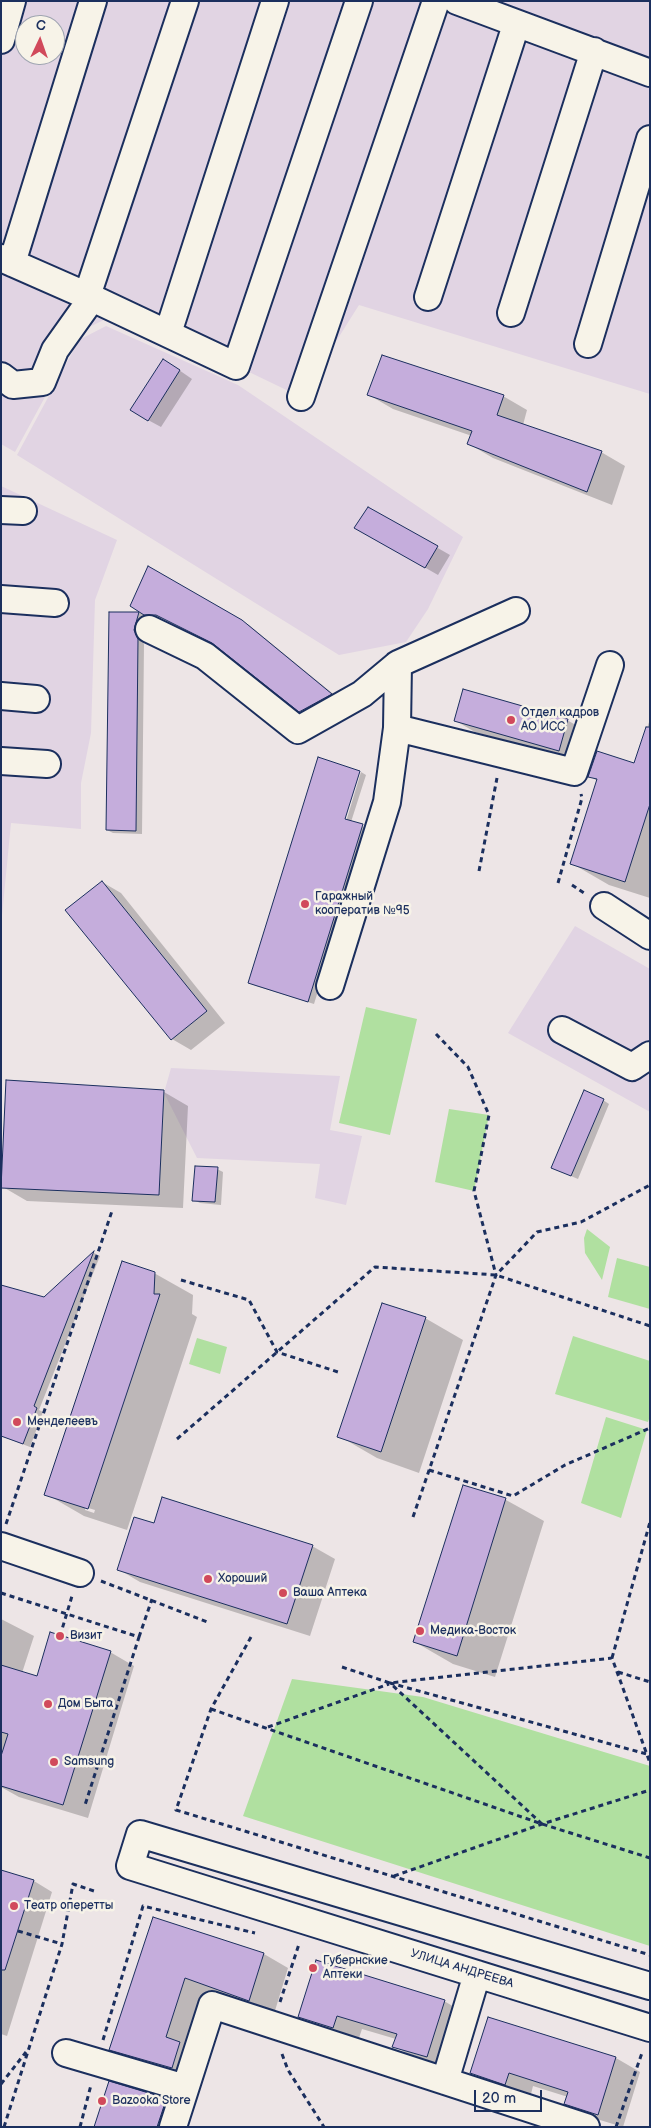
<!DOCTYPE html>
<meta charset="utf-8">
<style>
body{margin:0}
#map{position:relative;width:651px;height:2128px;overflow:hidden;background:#ede5e6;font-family:"Balsamiq Sans",sans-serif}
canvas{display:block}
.frame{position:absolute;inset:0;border:2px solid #1b2f5e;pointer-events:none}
.north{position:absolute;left:15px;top:15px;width:50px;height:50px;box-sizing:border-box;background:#f7f3e8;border:1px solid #9fa5b1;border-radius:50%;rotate:3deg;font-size:14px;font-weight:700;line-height:20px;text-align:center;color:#1b2f5e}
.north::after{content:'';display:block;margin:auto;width:18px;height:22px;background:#d1495b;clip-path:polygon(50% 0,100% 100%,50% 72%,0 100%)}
.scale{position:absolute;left:474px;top:2090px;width:68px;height:22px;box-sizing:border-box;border:2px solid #1b2f5e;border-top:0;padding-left:6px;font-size:15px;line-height:18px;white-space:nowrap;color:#1b2f5e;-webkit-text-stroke:4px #f7f3e8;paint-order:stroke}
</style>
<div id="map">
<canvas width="651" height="2128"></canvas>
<div class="frame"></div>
<div class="north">С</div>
<div class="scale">20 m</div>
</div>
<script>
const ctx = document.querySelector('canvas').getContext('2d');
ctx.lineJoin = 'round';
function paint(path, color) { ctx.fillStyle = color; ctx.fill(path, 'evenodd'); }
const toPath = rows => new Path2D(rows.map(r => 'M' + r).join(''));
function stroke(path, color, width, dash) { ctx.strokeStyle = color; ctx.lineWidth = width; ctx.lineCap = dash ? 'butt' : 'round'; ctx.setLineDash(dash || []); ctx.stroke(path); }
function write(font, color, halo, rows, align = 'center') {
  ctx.font = font + ' "Balsamiq Sans",sans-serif'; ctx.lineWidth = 5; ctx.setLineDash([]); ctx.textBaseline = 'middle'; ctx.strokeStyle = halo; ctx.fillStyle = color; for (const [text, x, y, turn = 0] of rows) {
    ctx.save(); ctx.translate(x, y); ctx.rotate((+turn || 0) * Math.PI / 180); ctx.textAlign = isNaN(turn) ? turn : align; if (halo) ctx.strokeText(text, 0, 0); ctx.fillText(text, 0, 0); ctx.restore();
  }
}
paint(toPath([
 [1,1,650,1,650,394,359,305,301,397,168,333,112,316,81,331,15,452,1,444],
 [25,25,55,25,55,55,25,55],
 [106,326,238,385,463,537,428,609,406,642,339,655,17,455,79,340],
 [1,486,117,540,95,600,91,733,81,783,81,829,11,823,1,926],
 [575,926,650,969,650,1112,508,1033],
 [171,1068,340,1076,330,1130,362,1136,346,1205,315,1198,320,1164,197,1158,164,1093]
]), '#e1d4e3');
paint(toPath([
 [366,1007,417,1019,390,1135,339,1123],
 [449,1109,489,1115,474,1191,435,1182],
 [587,1229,610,1247,602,1280,585,1253,584,1238],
 [617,1258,650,1267,650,1309,608,1297],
 [573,1336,650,1361,650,1416,648,1422,555,1394],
 [197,1338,227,1347,220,1374,189,1364],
 [606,1417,647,1430,621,1518,581,1503],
 [292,1679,423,1697,650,1766,650,1946,243,1816]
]), '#b0e0a0');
paint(toPath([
 [176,368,192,379,161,427,148,420],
 [369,395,503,396,527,410,523,425,601,452,625,466,612,505,493,458,469,444,472,436,393,409],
 [368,508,450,555,438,575,356,528],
 [148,567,249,625,337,697,307,715,214,643,163,618,152,618,145,614,140,634,144,644,142,834,113,833,107,830,110,613,143,613],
 [650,719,650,898,609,885,571,863,597,781,590,776,635,765],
 [567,720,586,731,578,761,475,732,456,721],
 [361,772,366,775,351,822,368,829,314,1004,256,986,249,983,342,825,345,825],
 [102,882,121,893,225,1023,191,1050,172,1039,67,910],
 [7,1082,164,1092,188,1106,183,1208,27,1201,3,1187],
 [603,1100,609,1104,578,1179,552,1168],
 [217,1169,223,1172,221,1205,200,1203,194,1200],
 [94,1253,100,1256,39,1410,43,1412,30,1447,1,1436,45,1298],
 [154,1273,193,1295,192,1314,197,1317,127,1530,84,1516,46,1494],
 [85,1507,95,1510,94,1513,85,1510],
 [425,1318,463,1340,419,1473,377,1458,339,1436],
 [464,1486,506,1500,544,1521,495,1677,453,1664,415,1642],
 [154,1525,312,1546,335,1559,310,1636,140,1582,118,1569],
 [1,1619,34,1636,22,1673,37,1678,110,1652,134,1666,88,1818,19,1797,1,1787],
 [1,1871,34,1881,52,1892,7,2036,1,2034],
 [153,1918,264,1954,288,1968,274,2014,210,1991,191,2049,196,2081,134,2063,110,2049],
 [444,2001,468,2015,451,2070,418,2060,394,2046,396,2039,362,2029,358,2041,324,2031,299,2017],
 [488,2019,616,2058,640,2072,623,2127,590,2117,566,2104,568,2097,533,2086,530,2098,496,2087,472,2073],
 [110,2083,162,2098,186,2112,186,2127,95,2127]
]), '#0003');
const building = toPath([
 [382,355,504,395,497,415,602,451,587,492,467,444,472,431,367,395,382,355],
 [163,359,180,370,148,421,130,410,163,359],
 [368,507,438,546,425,568,354,528,368,507],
 [148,566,242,620,332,694,299,712,212,643,156,615,144,615,130,606,148,566],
 [109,612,139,612,134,630,138,639,136,831,106,830,109,612],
 [463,689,568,719,559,751,454,721,463,689],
 [646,727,650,727,650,804,625,882,570,864,597,779,588,777,597,751,634,763,646,727],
 [318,757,360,771,345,819,363,824,308,1002,248,983,318,757],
 [102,881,207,1011,171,1040,65,910,102,881],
 [6,1080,164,1090,159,1195,1,1188,6,1080],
 [584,1090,604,1099,571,1176,551,1168,584,1090],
 [195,1166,218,1167,215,1202,192,1201,195,1166],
 [94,1251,34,1406,37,1408,23,1444,1,1436,1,1285,44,1297,94,1251],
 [122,1261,155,1272,154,1294,160,1294,88,1509,44,1495,122,1261],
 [382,1303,426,1317,381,1452,337,1437,382,1303],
 [463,1485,506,1498,457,1656,413,1642,463,1485],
 [162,1497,313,1545,287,1624,117,1570,134,1517,154,1523,162,1497],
 [50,1632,111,1651,63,1805,1,1786,1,1756,8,1734,1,1732,1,1665,37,1676,50,1632],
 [1,1870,34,1880,5,1970,1,1970,1,1870],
 [153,1917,264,1953,249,2001,185,1978,166,2037,180,2042,172,2068,109,2050,153,1917],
 [316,1960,445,2000,427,2057,392,2047,397,2034,337,2016,333,2028,298,2017,316,1960],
 [488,2017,616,2057,598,2115,564,2104,568,2092,509,2073,505,2085,470,2073,488,2017],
 [109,2081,162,2097,161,2102,165,2103,157,2127,94,2127,109,2081]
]);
paint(building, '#c5addc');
stroke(building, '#1b2f5e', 1);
const minor = toPath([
 [457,1,650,73],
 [1,40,12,1],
 [1,258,92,298],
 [12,263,93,1],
 [87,296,185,1],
 [428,297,516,25],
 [511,313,594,51],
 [168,333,275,1],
 [588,344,650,139],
 [1,376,13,385,42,382,55,350,92,298,236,366,359,1],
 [301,397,436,1],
 [1,510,23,511],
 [1,599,55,603],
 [149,629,205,656,298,730,362,694,398,664],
 [1,696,36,699],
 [397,728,574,772,610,665],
 [1,761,47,764],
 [604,906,650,936],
 [330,986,387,802,397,728,398,664,516,611],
 [562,1030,632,1067,650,1055],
 [1,1546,80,1573],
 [650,1986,140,1834,130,1866,650,2028],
 [66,2053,185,2088],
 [445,2081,477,1974],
 [173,2127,212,2005,586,2127]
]);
stroke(minor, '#1b2f5e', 30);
stroke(toPath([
 [479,871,497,778],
 [558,883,582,798,581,794],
 [572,885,584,893],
 [436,1034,468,1067,489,1115,474,1191,496,1275],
 [181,1280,249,1300,277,1352,341,1373],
 [177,1439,375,1267,496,1275,650,1326],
 [429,1470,513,1496,565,1465,650,1428],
 [413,1517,496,1275,537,1232,581,1222,650,1185],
 [6,1524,112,1211],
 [101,1581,210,1623],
 [1,1593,139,1637,85,1805],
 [60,1636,72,1596],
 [139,1637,152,1599],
 [251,1637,211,1709,176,1810,650,1955],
 [612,1658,650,1522],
 [342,1667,390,1683,612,1658,650,1763],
 [618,1672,650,1682],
 [211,1709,542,1824,650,1858],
 [268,1727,389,1684],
 [542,1824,390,1683,650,1755],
 [394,1876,542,1824,650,1790],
 [18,1931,62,1944],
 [280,2002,299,1944],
 [103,2040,143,1906,255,1933],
 [282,2054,288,2070,324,2127],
 [1,2084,26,2052],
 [4,2127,62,1944,73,1884,97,1892],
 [80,2127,91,2085],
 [616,2127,642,2053]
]), '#1b2f5e', 3, [5, 4]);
stroke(minor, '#f7f3e8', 26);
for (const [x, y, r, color] of [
 [511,720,5,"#d1495b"],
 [305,904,5,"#d1495b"],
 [17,1422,5,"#d1495b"],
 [208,1579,5,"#d1495b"],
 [283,1593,5,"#d1495b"],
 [420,1631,5,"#d1495b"],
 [60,1636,5,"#d1495b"],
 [48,1704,5,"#d1495b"],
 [54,1762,5,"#d1495b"],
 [14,1906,5,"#d1495b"],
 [313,1968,5,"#d1495b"],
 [102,2101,5,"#d1495b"]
]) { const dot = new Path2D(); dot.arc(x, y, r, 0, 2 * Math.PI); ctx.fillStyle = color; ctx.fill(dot); stroke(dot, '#f7f3e8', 2); }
write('12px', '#1b2f5e', '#f7f3e8', [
 ["Отдел кадров",521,713],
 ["АО ИСС",521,727],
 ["Гаражный",315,897],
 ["кооператив №95",315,911],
 ["Менделеевъ",27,1422],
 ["Хороший",218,1579],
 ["Ваша Аптека",293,1593],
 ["Медика-Восток",430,1631],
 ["Визит",70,1636],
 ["Дом Быта",58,1704],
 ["Samsung",64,1762],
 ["Театр оперетты",24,1906],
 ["Губернские",323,1961],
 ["Аптеки",323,1975],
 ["Bazooka Store",112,2101]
], 'left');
write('12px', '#1b2f5e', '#f7f3e8', [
 ["УЛИЦА АНДРЕЕВА",462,1969,17]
]);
</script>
